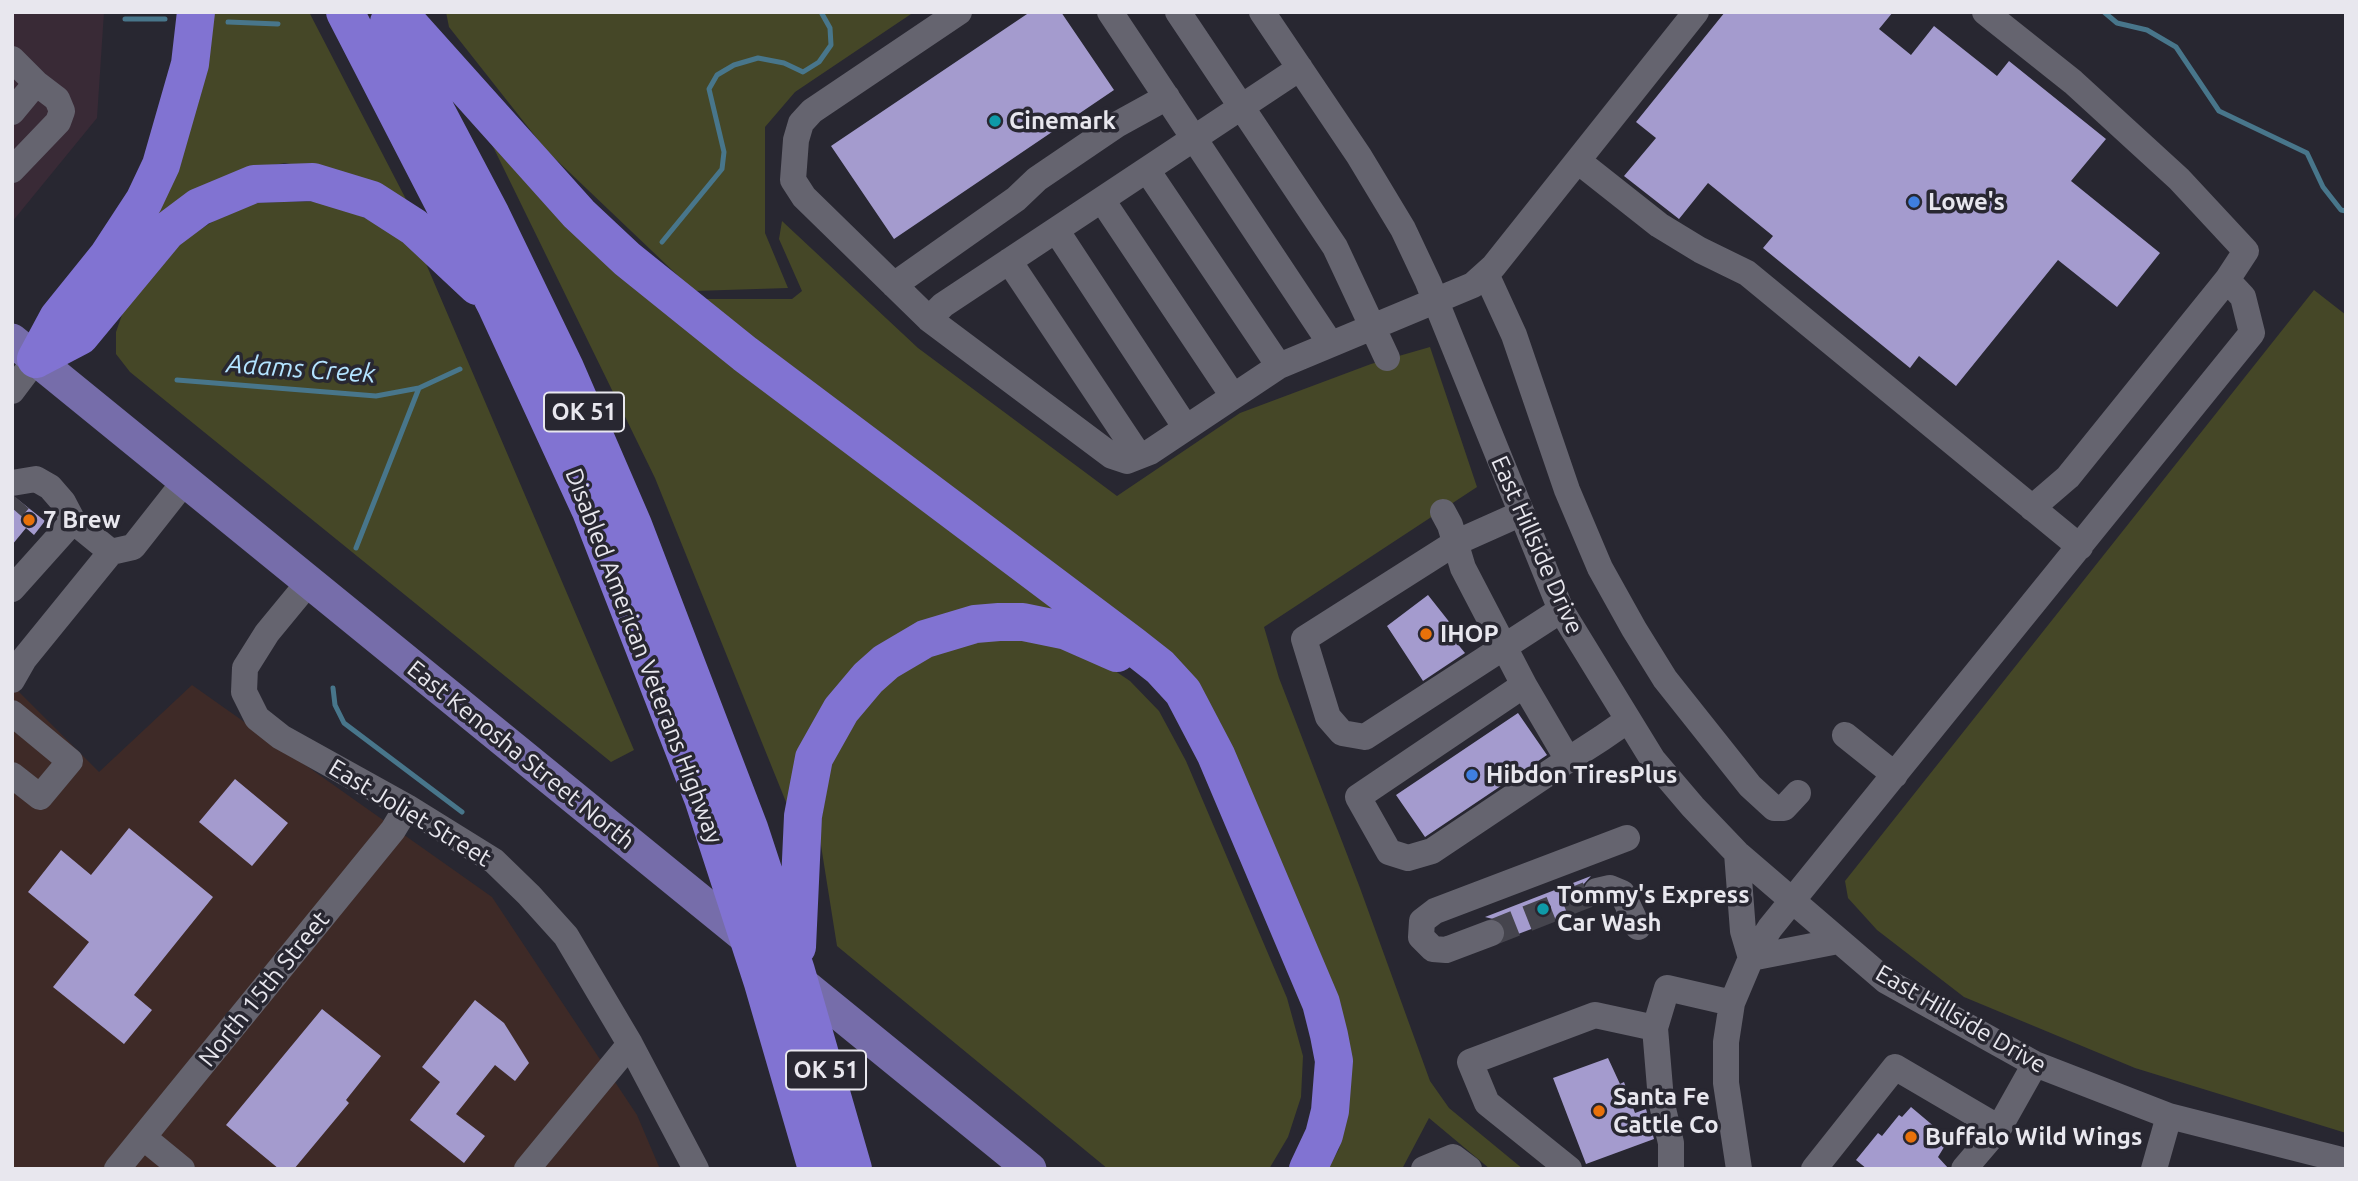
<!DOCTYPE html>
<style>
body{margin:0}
#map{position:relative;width:2358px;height:1181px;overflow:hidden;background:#282731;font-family:Ubuntu,sans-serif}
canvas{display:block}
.frame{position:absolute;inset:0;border:14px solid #e8e7ee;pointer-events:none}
</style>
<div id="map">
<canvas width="2358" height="1181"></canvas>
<div class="frame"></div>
</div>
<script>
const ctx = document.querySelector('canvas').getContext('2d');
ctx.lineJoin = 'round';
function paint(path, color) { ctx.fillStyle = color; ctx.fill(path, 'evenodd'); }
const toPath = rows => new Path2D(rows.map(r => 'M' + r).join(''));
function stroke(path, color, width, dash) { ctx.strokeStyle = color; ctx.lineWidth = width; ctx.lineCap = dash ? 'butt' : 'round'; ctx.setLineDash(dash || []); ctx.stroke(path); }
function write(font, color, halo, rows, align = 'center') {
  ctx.font = font + ' Ubuntu,sans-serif'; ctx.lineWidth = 7; ctx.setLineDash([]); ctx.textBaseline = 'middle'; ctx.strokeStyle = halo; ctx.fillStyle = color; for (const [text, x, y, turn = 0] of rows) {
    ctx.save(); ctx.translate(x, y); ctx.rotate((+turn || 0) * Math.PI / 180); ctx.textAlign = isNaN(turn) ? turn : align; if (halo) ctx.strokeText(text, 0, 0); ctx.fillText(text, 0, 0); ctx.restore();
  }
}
paint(toPath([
 [12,12,104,12,97,118,12,222]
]), '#392a36');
paint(toPath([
 [12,685,99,772,192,685,492,897,637,1115,660,1169,12,1169]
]), '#3e2a27');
paint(toPath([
 [209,12,309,12,410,207,358,177,285,163,242,170,149,226],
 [446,12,914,12,795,92,765,127,765,233,788,288,694,291,546,150,449,27],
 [479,118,1077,612,879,650,792,810,786,802,655,478],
 [328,201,393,231,424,259,634,750,611,762,130,372,116,354,116,332,130,292,175,245,243,203],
 [782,221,918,348,1117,496,1240,413,1371,364,1430,347,1477,487,1264,627,1279,678,1360,888,1430,1081,1449,1108,1523,1169,1490,1169,1429,1118,1402,1169,1328,1169,1339,1149,1349,1070,1220,722,703,299,792,299,802,291,779,239],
 [2314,290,2346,315,2346,1133,2135,1068,1964,997,1877,930,1848,898,1845,881],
 [1022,637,1081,648,1130,681,1159,711,1186,761,1287,998,1303,1056,1301,1097,1288,1137,1269,1169,1108,1169,837,946,819,833,832,759,869,695,923,656,963,638]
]), '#454727');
stroke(toPath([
 [2104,12,2117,23,2147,30,2176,47,2219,111,2307,153,2323,187,2341,210,2346,211],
 [125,19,165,19],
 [228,22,278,24],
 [662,242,722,169,724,152,709,89,717,75,734,65,758,58,784,63,803,72,819,62,831,45,830,28,821,12],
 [177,380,376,396,419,388,460,369],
 [356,548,419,388],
 [333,688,335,705,344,723,462,812]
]), '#48768b', 5);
paint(toPath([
 [1030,12,1061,12,1114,90,894,239,831,146],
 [1725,12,1893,12,1879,29,1911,55,1934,26,1997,76,2009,61,2106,139,2071,181,2160,253,2117,307,2058,260,1956,386,1919,356,1910,368,1763,248,1773,236,1708,183,1679,219,1624,176,1656,138,1636,122],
 [12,498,16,498,45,521,34,535,26,528,12,545],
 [1428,595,1462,638,1456,642,1465,653,1423,681,1387,626],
 [1518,713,1547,755,1425,837,1396,795],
 [235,779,288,823,252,866,199,822],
 [129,828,213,897,134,995,152,1010,124,1044,53,987,89,942,28,892,61,850,91,875],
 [1591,876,1582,886,1582,894,1592,906,1505,939,1506,928,1501,921,1485,917],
 [475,1000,504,1023,529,1063,515,1081,495,1065,456,1114,485,1136,464,1163,410,1120,440,1082,422,1067],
 [322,1009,381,1056,346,1100,349,1103,294,1169,279,1169,226,1125],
 [1608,1058,1620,1084,1624,1082,1635,1113,1646,1109,1654,1139,1586,1164,1553,1078],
 [1911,1107,1949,1139,1938,1157,1949,1169,1867,1169,1856,1160,1878,1133,1882,1136,1899,1115,1902,1117]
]), '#a49bce');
stroke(toPath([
 [12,508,19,500],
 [1491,933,1597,891]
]), '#45444d', 26, [26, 13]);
stroke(toPath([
 [1110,12,1330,343],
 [1178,12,1335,247,1387,358],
 [1262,12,1359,156,1403,229,1428,282,1561,610,1653,760,1693,807,1737,853,1886,981,2035,1064,2169,1116,2346,1161],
 [1985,12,2073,82,2179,179,2246,251,2227,280,2068,477,2032,508],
 [12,59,36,83,12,112],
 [1300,68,943,305,929,319,1112,456,1127,461,1150,452,1279,366,1473,285,1493,267,1696,12],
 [1578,161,1659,225,1700,250,1747,273,2080,547],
 [12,170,58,122,62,111,57,99,36,83],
 [1147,170,1279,366],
 [1102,200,1233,396],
 [1056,230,1186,428],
 [1009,261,1139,456],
 [1486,274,1514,335,1567,490,1600,568,1634,629,1665,679,1750,786,1774,808,1784,808,1798,793],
 [894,285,1016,199,1037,179,1118,124,1167,97],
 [929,319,804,197,793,180,796,140,801,123,812,111,959,12],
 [12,391,36,359],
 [12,483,36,479,50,487,63,502,73,521,111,552],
 [1443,512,1450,525,1463,568,1524,685],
 [1520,514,1455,543,1304,639,1328,717,1342,733,1365,737,1561,610],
 [309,582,267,633,245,668,244,692,257,718,281,737,407,807,494,861,529,895,566,936,630,1044,696,1169],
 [12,589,73,521],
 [12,680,24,659,111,552,133,547,185,481],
 [12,713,70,761,40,797,12,775],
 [1845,735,1895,775],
 [1568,760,1524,685,1358,797,1389,852,1408,858,1432,851,1568,760,1602,738,1628,720],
 [1737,853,1743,931,1751,958],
 [1597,891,1610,888,1622,893,1638,927],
 [1491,933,1446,950,1433,949,1421,937,1422,921,1435,911,1627,838],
 [1751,958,1838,941],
 [1655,1028,1667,988,1732,1003],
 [143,1137,182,1169],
 [117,1169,393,830,407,807],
 [527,1169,630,1044],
 [1424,1169,1453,1157,1469,1169],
 [1569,1169,1487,1103,1470,1062,1595,1015,1655,1028,1661,1100,1671,1143,1671,1169],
 [1739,1169,1726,1083,1726,1042,1732,1003,1751,958,1770,928,2252,333,2243,297,2227,280],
 [1814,1169,1895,1067,1999,1128,2035,1064],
 [1964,1169,1999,1128],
 [2154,1169,2169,1116]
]), '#65646f', 26);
stroke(toPath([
 [12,340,1030,1169]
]), '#766daa', 33);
stroke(toPath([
 [345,12,496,305,591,511,703,798,763,983,817,1169],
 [398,12,579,214,627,259,745,354,1132,645,1160,667,1183,692,1216,755,1321,1003,1329,1035,1334,1061,1330,1111,1324,1135,1308,1169],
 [389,22,491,215,565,368,633,525,749,828,796,971,853,1169],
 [36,359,80,336,167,231,199,207,254,184,313,182,372,200,414,227,477,286],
 [36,359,58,318,108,256,144,201,161,165,190,64,196,12],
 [797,947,803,816,814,758,841,710,868,678,886,662,925,639,975,624,999,622,1023,622,1067,631,1117,653]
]), '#8173d2', 38);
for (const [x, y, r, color] of [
 [995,121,7,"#0f9aa8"],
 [1914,202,7,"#3f7fe0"],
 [29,520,7,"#e8710a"],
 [1426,634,7,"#e8710a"],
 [1472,775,7,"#3f7fe0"],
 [1543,909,7,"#0f9aa8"],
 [1599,1111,7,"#e8710a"],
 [1911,1137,7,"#e8710a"]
]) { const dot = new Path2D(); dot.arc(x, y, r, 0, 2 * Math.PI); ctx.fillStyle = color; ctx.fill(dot); stroke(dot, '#282731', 2.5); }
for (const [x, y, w] of [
 [584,412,80],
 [826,1070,80]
]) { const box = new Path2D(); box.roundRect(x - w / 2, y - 19.5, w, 39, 5); ctx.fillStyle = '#282731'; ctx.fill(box); stroke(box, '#e8e7ee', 2); }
write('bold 23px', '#e8e7ee', null, [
 ["OK 51",584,412],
 ["OK 51",826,1070]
]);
write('bold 24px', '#e8e7ee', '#282731', [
 ["Cinemark",1009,121],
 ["Lowe's",1928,202],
 ["7 Brew",43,520],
 ["IHOP",1440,634],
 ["Hibdon TiresPlus",1486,775],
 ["Tommy's Express",1557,895],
 ["Car Wash",1557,923],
 ["Santa Fe",1613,1097],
 ["Cattle Co",1613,1125],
 ["Buffalo Wild Wings",1925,1137]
], 'left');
write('24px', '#e8e7ee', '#282731', [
 ["East Hillside Drive",1537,545,66],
 ["Disabled American Veterans Highway",644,656,69],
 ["East Kenosha Street North",521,755,39],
 ["East Joliet Street",410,813,31],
 ["North 15th Street",264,989,-51],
 ["East Hillside Drive",1961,1019,30]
]);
write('italic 26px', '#b3e3ff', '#282731', [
 ["Adams Creek",301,369,4]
]);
</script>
